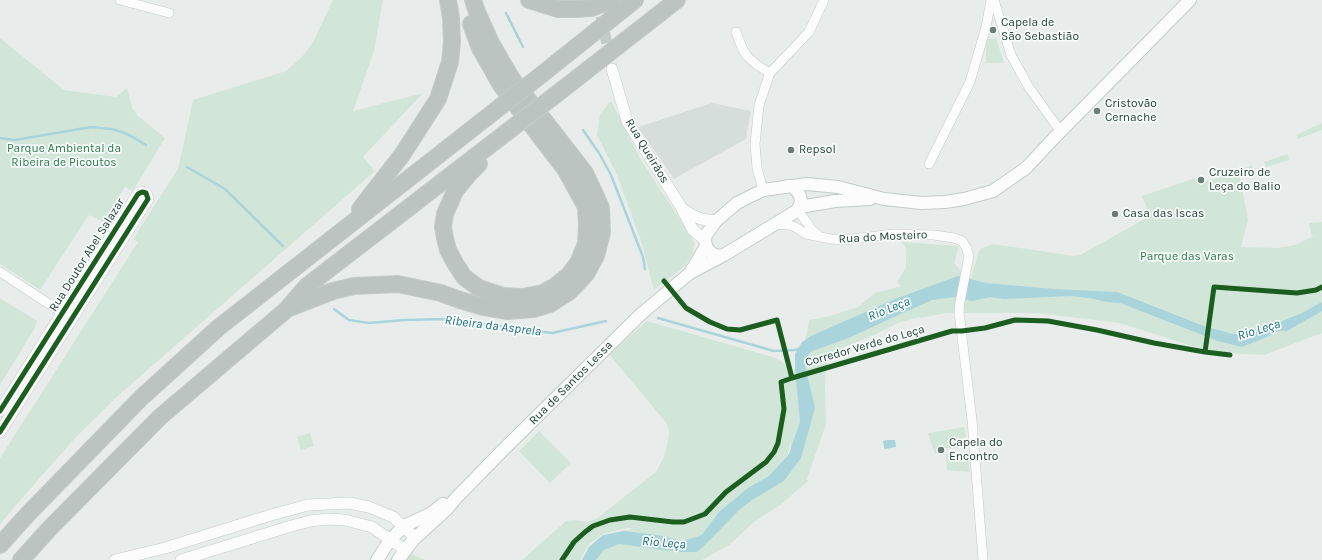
<!DOCTYPE html>
<meta charset="utf-8">
<style>
body{margin:0}
canvas{display:block;background:#e8edeb}
</style>
<canvas width="1322" height="560"></canvas>
<script>
const ctx = document.querySelector('canvas').getContext('2d');
ctx.lineJoin = 'round';
function paint(path, color) { ctx.fillStyle = color; ctx.fill(path, 'evenodd'); }
const toPath = rows => new Path2D(rows.map(r => 'M' + r).join(''));
function stroke(path, color, width, dash) { ctx.strokeStyle = color; ctx.lineWidth = width; ctx.lineCap = dash ? 'butt' : 'round'; ctx.setLineDash(dash || []); ctx.stroke(path); }
function write(font, color, halo, rows, align = 'center') {
  ctx.font = font + ' Karla,sans-serif'; ctx.lineWidth = 3.5; ctx.setLineDash([]); ctx.textBaseline = 'middle'; ctx.strokeStyle = halo; ctx.fillStyle = color; for (const [text, x, y, turn = 0] of rows) {
    ctx.save(); ctx.translate(x, y); ctx.rotate((+turn || 0) * Math.PI / 180); ctx.textAlign = isNaN(turn) ? turn : align; if (halo) ctx.strokeText(text, 0, 0); ctx.fillText(text, 0, 0); ctx.restore();
  }
}
paint(toPath([
 [712,103,751,111,746,139,674,179,638,127]
]), '#d6dedb');
paint(toPath([
 [333,0,383,0,374,51,353,111,423,93,363,157,375,171,120,394,77,436,37,481,0,524,0,458,138,242,133,239,178,169,193,100,286,71,302,57,313,42],
 [0,38,64,90,116,97,127,88,132,108,138,116,165,138,133,191,125,187,103,222,89,215,40,290,0,264],
 [996,38,1004,63,984,63,986,62,986,39],
 [611,101,641,160,691,236,694,243,693,253,685,266,654,290,641,241,617,175,597,135,600,114],
 [1322,123,1322,130,1298,139,1296,135],
 [1288,154,1289,160,1266,167,1264,162],
 [1252,165,1253,171,1240,176,1248,220,1241,247,1277,248,1295,245,1316,235,1312,236,1309,223,1322,222,1322,333,1264,355,1211,352,1120,323,1036,313,947,313,920,318,919,317,898,323,872,336,846,346,826,363,825,387,826,424,807,479,808,481,780,505,754,522,729,545,702,560,584,560,601,546,624,530,634,529,628,528,605,533,589,544,580,560,522,560,566,521,574,520,587,522,596,519,656,472,663,459,667,446,669,432,667,424,609,354,647,321,776,358,785,364,788,373,794,380,795,370,807,333,809,320,826,317,858,307,875,293,901,286,897,282,906,267,906,249,902,242,959,246,954,263,967,278,971,278,979,251,982,248,993,244,1074,256,1080,255,1150,216,1142,196,1195,178,1198,184,1222,176,1222,175],
 [791,443,791,460,781,462,788,454],
 [0,298,37,321,35,328,0,385],
 [964,427,968,448,945,448,940,446,937,449,935,455,928,433],
 [539,431,571,463,550,483,519,451],
 [310,433,314,446,301,450,297,437],
 [968,453,970,472,947,470,946,454],
 [409,553,423,559,425,560,406,560]
]), '#d1e6d8');
paint(toPath([
 [958,276,986,283,1054,289,1117,292,1204,326,1233,334,1239,334,1275,324,1302,313,1322,302,1322,311,1287,331,1278,331,1265,338,1242,347,1218,341,1120,303,1107,302,1089,298,1071,296,1004,299,990,297,972,301,954,297,932,300,883,322,849,338,812,351,808,355,810,358,807,361,805,366,815,408,801,458,784,481,752,500,739,510,709,541,697,552,679,552,619,544,604,550,596,560,582,560,589,547,603,535,623,531,657,535,683,541,702,535,719,512,748,488,769,476,789,454,800,422,795,368,795,354,802,342,811,336,895,299],
 [886,440,895,440,896,447,885,449,884,448,883,441]
]), '#a9d4db');
stroke(toPath([
 [506,13,523,47],
 [583,130,599,153,611,175,643,257,645,269],
 [0,138,15,140,91,127,100,128,112,129,122,132,131,136,146,145],
 [187,167,225,189,283,246],
 [334,309,349,320,369,323,404,320,446,319,552,333,606,321],
 [658,318,774,351,795,350,801,348]
]), '#a9d4db', 2.5);
stroke(toPath([
 [598,0,612,69]
]), '#c1cbc8', 11, [11, 5.5]);
const minor = toPath([
 [120,0,169,13],
 [994,0,1011,55,1028,86,1061,132],
 [736,32,743,50,747,56,757,65,770,73],
 [929,164,970,82,986,27,991,0],
 [763,190,757,168,755,144,759,105,770,73,809,32,824,0],
 [798,210,812,230,820,237],
 [775,224,789,225,795,227,806,234,831,239,844,240,894,234,934,235,954,238,962,241,966,247,969,256,960,302,959,312,972,420,983,560],
 [0,272,72,319]
]);
const tertiary = toPath([
 [612,69,627,121,681,207,693,230,705,240],
 [683,209,692,215,701,219,716,221],
 [0,411,138,194,142,192,146,193,148,199,0,432],
 [115,560,165,548,271,515,308,505,349,503,369,507,393,517,410,533,414,539],
 [181,560,288,527,310,521,327,519,345,520,372,527,405,550]
]);
const secondary = toPath([
 [800,207,835,201,870,199],
 [724,255,719,256,713,254,709,251,706,246,705,240,706,235,716,221,737,203,763,190,807,184,838,187,884,199,922,203,945,202,964,199,993,191,1026,168,1055,137,1190,0],
 [690,273,706,246],
 [377,560,390,540,404,526,430,514,443,504],
 [398,560,414,539,447,509,456,498,504,449,641,314,690,273,724,255,798,210,801,201,800,196,797,191,793,187,787,186]
]);
const motorway = toPath([
 [529,0,558,9,575,9,591,8,612,0],
 [471,24,480,48,501,85,565,169,586,207,587,226,586,244,578,263,569,275,554,287,543,293,523,297,503,296,479,288,464,277,455,263,448,250,445,238,443,227,445,214,455,191,469,174,479,164],
 [541,75,635,0],
 [558,93,677,0],
 [360,209,402,155,438,99,450,62,452,42,451,18,448,0],
 [289,308,333,291,354,286,398,284,441,293,460,300,484,307,508,311,533,309,550,304,569,292,586,274,596,256,602,232,601,208,594,192,585,173,512,79,491,43,477,12,473,0],
 [0,545,27,515,141,398,218,328,491,114],
 [21,560,50,528,160,417,286,310,307,286,507,132]
]);
stroke(minor, '#c5cac8', 10);
stroke(tertiary, '#c5cac8', 12);
stroke(secondary, '#c3cbc8', 14);
stroke(motorway, '#c3ccc9', 18);
stroke(minor, '#fcfcfc', 9);
stroke(tertiary, '#fcfcfc', 11);
stroke(secondary, '#fcfcfc', 12);
stroke(motorway, '#bcc4c2', 16);
const motorwayBridge = toPath([
 [491,114,541,75],
 [507,132,558,93]
]);
stroke(motorwayBridge, '#c3ccc9', 18, []);
stroke(motorwayBridge, '#bcc4c2', 16);
stroke(toPath([
 [664,281,686,308,710,322,727,329,740,330,777,320,792,378],
 [1205,352,1214,287,1297,293,1316,290,1322,287],
 [0,411,138,194,142,192,146,193,148,199,0,432],
 [562,560,574,542,585,532,593,526,610,520,630,517,673,522,684,522,705,514,726,492,766,462,774,452,778,443,784,409,781,382,792,378,952,331,962,331,985,328,1015,320,1048,321,1097,330,1154,343,1205,352,1230,355]
]), '#1b5e20', 5);
for (const [x, y, r, color] of [
 [993,30,4,"#697e78"],
 [1097,111,4,"#697e78"],
 [791,150,4,"#697e78"],
 [1201,180,4,"#697e78"],
 [1115,214,4,"#697e78"],
 [941,450,4,"#697e78"]
]) { const dot = new Path2D(); dot.arc(x, y, r, 0, 2 * Math.PI); ctx.fillStyle = color; ctx.fill(dot); stroke(dot, '#f7fbf9', 1.5); }
write('12px', '#24423a', '#f7fbf9', [
 ["Capela de",1001,23],
 ["São Sebastião",1001,37],
 ["Cristovão",1105,104],
 ["Cernache",1105,118],
 ["Repsol",799,150],
 ["Cruzeiro de",1209,173],
 ["Leça do Balio",1209,187],
 ["Casa das Iscas",1123,214],
 ["Capela do",949,443],
 ["Encontro",949,457]
], 'left');
write('12px', '#2d7a4b', '#f7fbf9', [
 ["Parque Ambiental da",64,149],
 ["Ribeira de Picoutos",64,163],
 ["Parque das Varas",1187,257]
]);
write('12px', '#24423a', '#f7fbf9', [
 ["Rua Queirãos",647,151,59],
 ["Rua do Mosteiro",883,237,-3],
 ["Rua Doutor Abel Salazar",87,255,-58],
 ["Corredor Verde do Leça",865,346,-16],
 ["Rua de Santos Lessa",571,383,-45]
]);
write('italic 13px', '#1c6f80', '#f7fbf9', [
 ["Rio Leça",889,309,-22],
 ["Ribeira da Asprela",493,326,7],
 ["Rio Leça",1259,330,-17],
 ["Rio Leça",664,543,5]
]);
</script>
